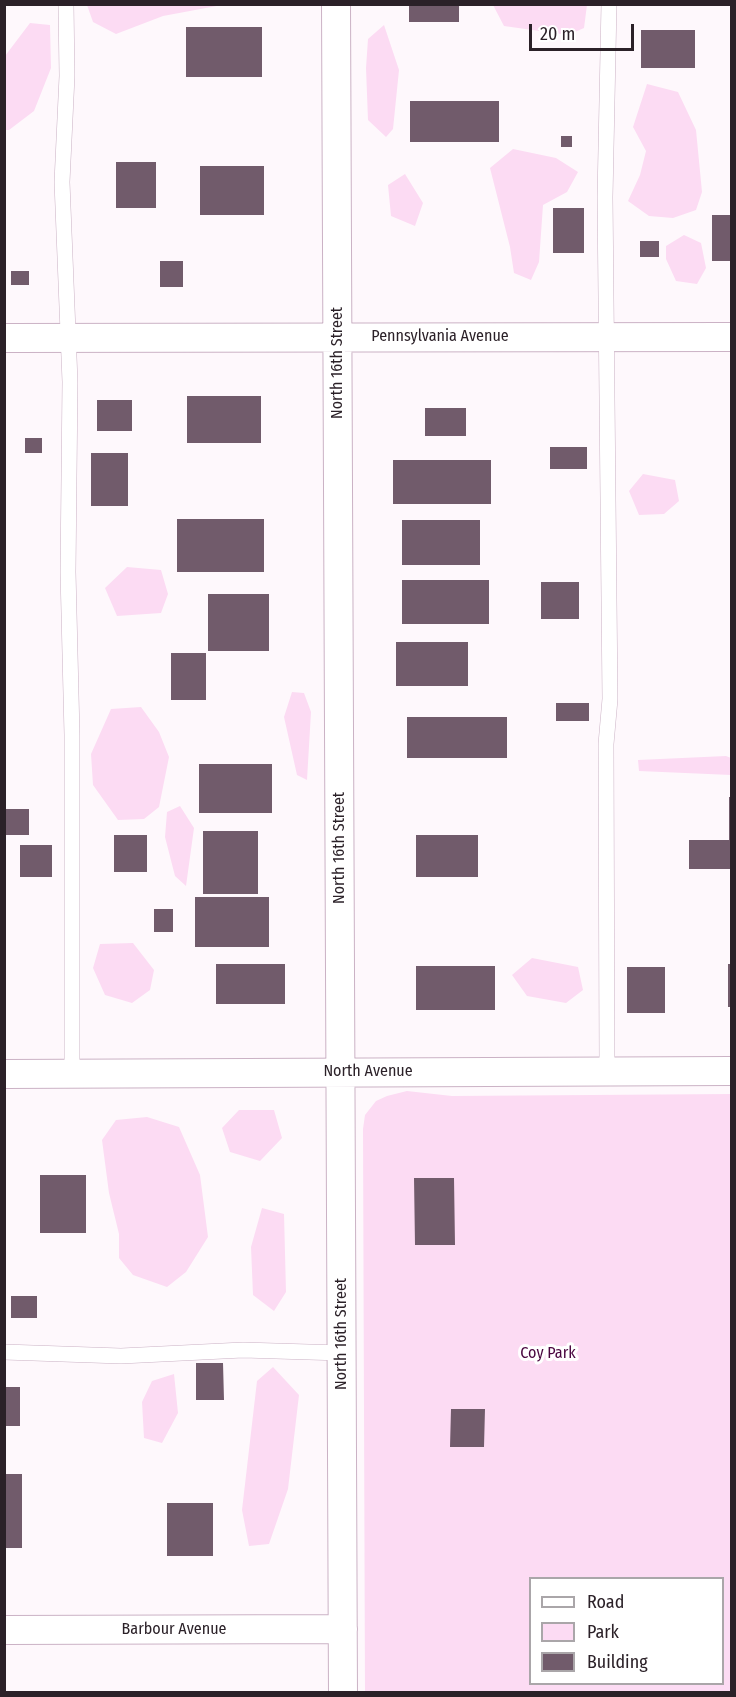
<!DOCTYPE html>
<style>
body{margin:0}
#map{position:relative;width:736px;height:1697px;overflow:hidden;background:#fef8fc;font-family:"Fira Sans Condensed",sans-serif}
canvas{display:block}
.frame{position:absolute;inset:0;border:6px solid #2b2128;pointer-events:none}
.legend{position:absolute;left:529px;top:1577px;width:195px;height:108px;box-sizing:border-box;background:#fff;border:2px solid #aaa6a9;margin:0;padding:8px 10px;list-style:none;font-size:18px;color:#2b2128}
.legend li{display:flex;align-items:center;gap:12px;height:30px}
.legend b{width:30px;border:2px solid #aaa6a9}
.scale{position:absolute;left:529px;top:24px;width:105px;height:27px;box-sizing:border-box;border:3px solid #2b2128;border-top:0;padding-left:8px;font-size:18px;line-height:21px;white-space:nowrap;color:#2b2128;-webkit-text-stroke:4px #fff;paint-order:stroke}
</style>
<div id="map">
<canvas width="736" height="1697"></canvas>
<div class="frame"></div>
<ul class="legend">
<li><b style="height:8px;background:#fff"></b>Road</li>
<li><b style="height:16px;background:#fcdbf3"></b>Park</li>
<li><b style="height:16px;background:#715b6b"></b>Building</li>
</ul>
<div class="scale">20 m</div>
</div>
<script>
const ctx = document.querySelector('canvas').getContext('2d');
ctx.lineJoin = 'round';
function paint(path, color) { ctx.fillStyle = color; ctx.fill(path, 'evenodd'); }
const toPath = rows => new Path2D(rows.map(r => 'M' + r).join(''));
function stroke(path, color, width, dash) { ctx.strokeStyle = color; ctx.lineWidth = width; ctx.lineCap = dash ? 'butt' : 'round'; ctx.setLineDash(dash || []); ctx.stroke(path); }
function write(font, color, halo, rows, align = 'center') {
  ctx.font = font + ' "Fira Sans Condensed",sans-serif'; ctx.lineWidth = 6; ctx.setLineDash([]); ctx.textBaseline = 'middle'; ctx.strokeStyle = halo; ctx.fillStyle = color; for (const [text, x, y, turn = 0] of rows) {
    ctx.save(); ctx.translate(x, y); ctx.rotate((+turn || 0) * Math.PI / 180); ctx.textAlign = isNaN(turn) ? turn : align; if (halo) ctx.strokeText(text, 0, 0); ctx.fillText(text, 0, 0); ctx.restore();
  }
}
paint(toPath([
 [87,5,87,4,222,5,163,16,116,34,93,22],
 [493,5,494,4,587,5,584,28,568,35,504,26],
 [30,23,50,25,51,68,34,111,9,130,5,130,5,56],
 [384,25,399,70,393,129,386,137,368,120,366,68,368,39],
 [647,84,678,92,696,130,702,192,696,210,673,218,649,216,628,201,640,175,646,151,633,127],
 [513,149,556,158,578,172,567,192,543,205,539,262,531,280,514,273,510,247,490,168],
 [405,174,423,203,415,226,391,216,388,185],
 [684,235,701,243,706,268,697,284,676,281,666,259,666,246],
 [643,474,675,480,679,501,664,514,639,515,629,491],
 [127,567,161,570,168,594,161,613,117,616,105,588],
 [292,692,304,693,311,712,307,780,297,775,284,717],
 [141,707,159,732,169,757,159,807,144,819,118,820,93,785,91,754,111,709],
 [726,756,731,758,731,775,639,771,638,760],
 [180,806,194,828,186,886,175,876,165,837,167,812],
 [133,943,154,970,150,990,132,1003,105,995,93,968,100,944],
 [532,958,578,967,583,990,566,1003,527,996,512,975],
 [407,1091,452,1096,731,1094,731,1692,365,1692,363,1129,365,1115,376,1101,387,1096],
 [530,1578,722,1578,722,1684,530,1684],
 [239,1110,274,1110,282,1138,260,1161,230,1152,222,1128],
 [147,1117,179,1127,200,1175,208,1237,186,1272,167,1287,133,1275,119,1258,119,1234,109,1193,102,1140,116,1120],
 [262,1208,284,1214,286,1292,274,1311,253,1295,251,1247],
 [273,1367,299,1395,288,1489,269,1544,249,1546,242,1510,257,1381],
 [174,1374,178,1413,162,1443,144,1438,142,1402,152,1381]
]), '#fcdbf3');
paint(toPath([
 [409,4,459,4,459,22,409,22],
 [186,27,262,27,262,77,186,77],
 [641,30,695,30,695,68,641,68],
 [410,101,499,101,499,142,410,142],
 [561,136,572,136,572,147,561,147],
 [116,162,156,162,156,208,116,208],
 [200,166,264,166,264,215,200,215],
 [553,208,584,208,584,253,553,253],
 [712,215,732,215,732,261,712,261],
 [640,241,659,241,659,257,640,257],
 [160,261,183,261,183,287,160,287],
 [11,271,29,271,29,285,11,285],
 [187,396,261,396,261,443,187,443],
 [97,400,132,400,132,431,97,431],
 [425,408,466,408,466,436,425,436],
 [25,438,42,438,42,453,25,453],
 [550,447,587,447,587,469,550,469],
 [91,453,128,453,128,506,91,506],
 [393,460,491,460,491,504,393,504],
 [177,519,264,519,264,572,177,572],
 [402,520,480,520,480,565,402,565],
 [402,580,489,580,489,624,402,624],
 [541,582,579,582,579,619,541,619],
 [208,594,269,594,269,651,208,651],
 [396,642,468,642,468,686,396,686],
 [171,653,206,653,206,700,171,700],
 [556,703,589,703,589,721,556,721],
 [407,717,507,717,507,758,407,758],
 [199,764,272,764,272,813,199,813],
 [729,797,732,797,732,869,689,869,689,840,729,840],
 [4,809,29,809,29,835,4,835],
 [203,831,258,831,258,894,203,894],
 [114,835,147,835,147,872,114,872],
 [416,835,478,835,478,877,416,877],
 [20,845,52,845,52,877,20,877],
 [195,897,269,897,269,947,195,947],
 [154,909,173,909,173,932,154,932],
 [216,964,285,964,285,1004,216,1004],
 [728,964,732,964,732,1007,728,1007],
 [416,966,495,966,495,1010,416,1010],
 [627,967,665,967,665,1013,627,1013],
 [40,1175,86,1175,86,1233,40,1233],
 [414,1178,454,1178,455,1245,415,1245],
 [11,1296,37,1296,37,1318,11,1318],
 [196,1363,223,1363,224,1400,196,1400],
 [4,1387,20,1387,20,1426,4,1426],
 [451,1409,485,1409,484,1447,450,1447],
 [4,1474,22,1474,22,1548,4,1548],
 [167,1503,213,1503,213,1556,167,1556]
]), '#715b6b');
const lane = toPath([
 [66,4,67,76,62,182,70,382,68,572,72,735,72,1073],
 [607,1070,606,744,610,699,605,197,609,4],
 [4,1352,121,1356,243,1350,342,1353]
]);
const street = toPath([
 [336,4,343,1692],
 [4,338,732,337],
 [4,1074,732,1071],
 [4,1630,343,1629]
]);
stroke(lane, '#cbb2c5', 16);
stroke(street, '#cbb2c5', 30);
stroke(lane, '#fff', 15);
stroke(street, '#fff', 28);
write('16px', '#2b2128', '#fff', [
 ["Pennsylvania Avenue",440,337],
 ["North 16th Street",338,363,-90],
 ["North 16th Street",340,848,-90],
 ["North Avenue",368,1072],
 ["North 16th Street",342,1334,-90],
 ["Barbour Avenue",174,1630]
]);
write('16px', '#49053f', '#fff', [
 ["Coy Park",548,1354]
]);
</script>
